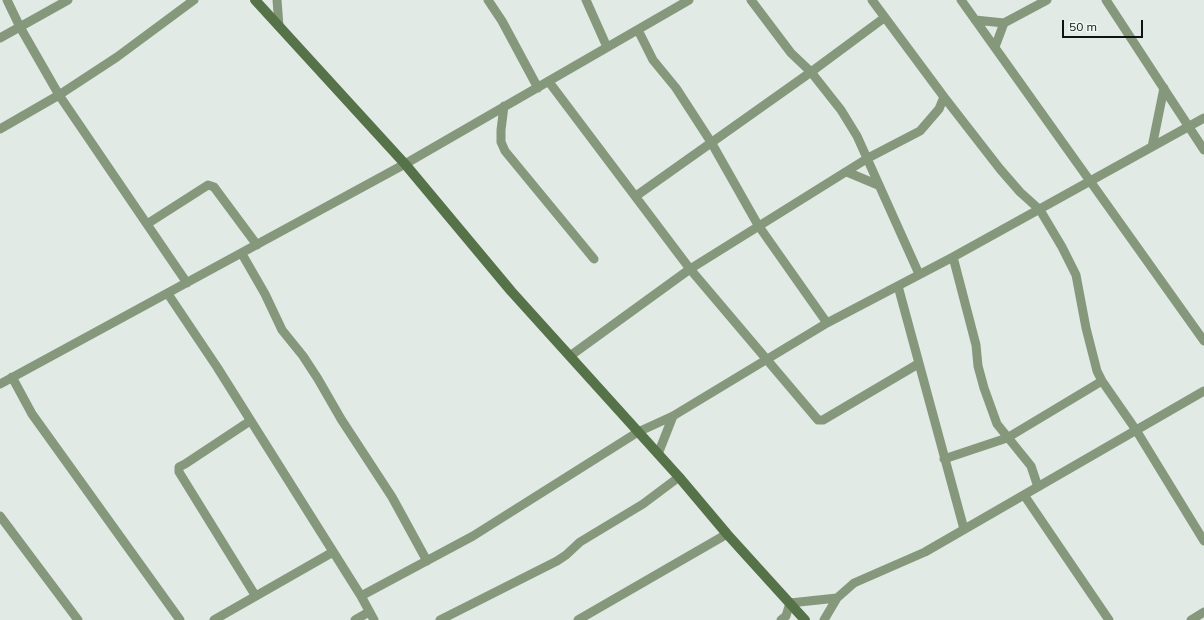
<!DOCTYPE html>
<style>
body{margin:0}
#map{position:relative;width:1204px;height:620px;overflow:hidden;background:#e1eae5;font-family:Mulish,sans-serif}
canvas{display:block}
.scale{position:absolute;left:1062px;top:20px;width:81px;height:18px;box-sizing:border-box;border:2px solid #101311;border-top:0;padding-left:5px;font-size:12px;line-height:14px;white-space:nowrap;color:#101311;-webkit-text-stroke:3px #eef7f2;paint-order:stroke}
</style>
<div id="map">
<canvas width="1204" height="620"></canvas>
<div class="scale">50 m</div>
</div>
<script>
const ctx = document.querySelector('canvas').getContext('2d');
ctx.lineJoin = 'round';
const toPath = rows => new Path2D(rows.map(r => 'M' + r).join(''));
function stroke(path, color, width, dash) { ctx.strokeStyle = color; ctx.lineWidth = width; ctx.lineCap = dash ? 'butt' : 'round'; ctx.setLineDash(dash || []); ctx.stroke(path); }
stroke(toPath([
 [7,0,20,27,59,95,187,283],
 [277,0,279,26],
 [488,0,502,21,538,88],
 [586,0,607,47],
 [751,0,791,53,811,72,841,110,857,136,919,274],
 [872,0,944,97,1000,169,1020,192,1040,210,1062,247,1076,275,1086,328,1097,371,1102,381,1136,430,1204,541],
 [961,0,1204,341],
 [1106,0,1204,150],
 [975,20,1004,23,1047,0],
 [638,30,653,60,676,88,711,142,758,225,827,323],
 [0,38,68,0],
 [995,47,1004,23],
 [549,82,690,269,818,420,823,420,918,364],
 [504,106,501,130,501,142,505,151,594,259],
 [0,129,59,95,117,57,194,0],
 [1152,147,1164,88],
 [847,172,878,185],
 [636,196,811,72,884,18],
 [147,224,208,185,214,187,257,245],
 [242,254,265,294,282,330,303,356,318,379,341,419,392,497,427,561],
 [953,257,976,345,978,366,984,388,997,424,1031,466,1038,487],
 [898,286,964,529],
 [168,294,217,367,361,596,374,620],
 [570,356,690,269,868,158,920,131,939,109,944,97],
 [12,377,32,414,180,620],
 [0,384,405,164,689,0],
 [250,421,185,464,179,467,179,472,255,595],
 [658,454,673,416],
 [944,459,1007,438,1102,381],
 [1024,495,1109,620],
 [0,516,78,620],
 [361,596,473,536,638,432,673,416,827,323,953,257,1204,118],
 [214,620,333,552],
 [355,620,369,612],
 [440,620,557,561,566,555,580,542,643,504,679,477],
 [578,620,727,534],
 [781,620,786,616,790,603,837,598],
 [824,620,837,598,854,583,925,552,1204,391],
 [1191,620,1204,612]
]), '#85987c', 9);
stroke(toPath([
 [255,0,405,164,511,291,679,477,727,534,805,620]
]), '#567248', 10);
</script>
